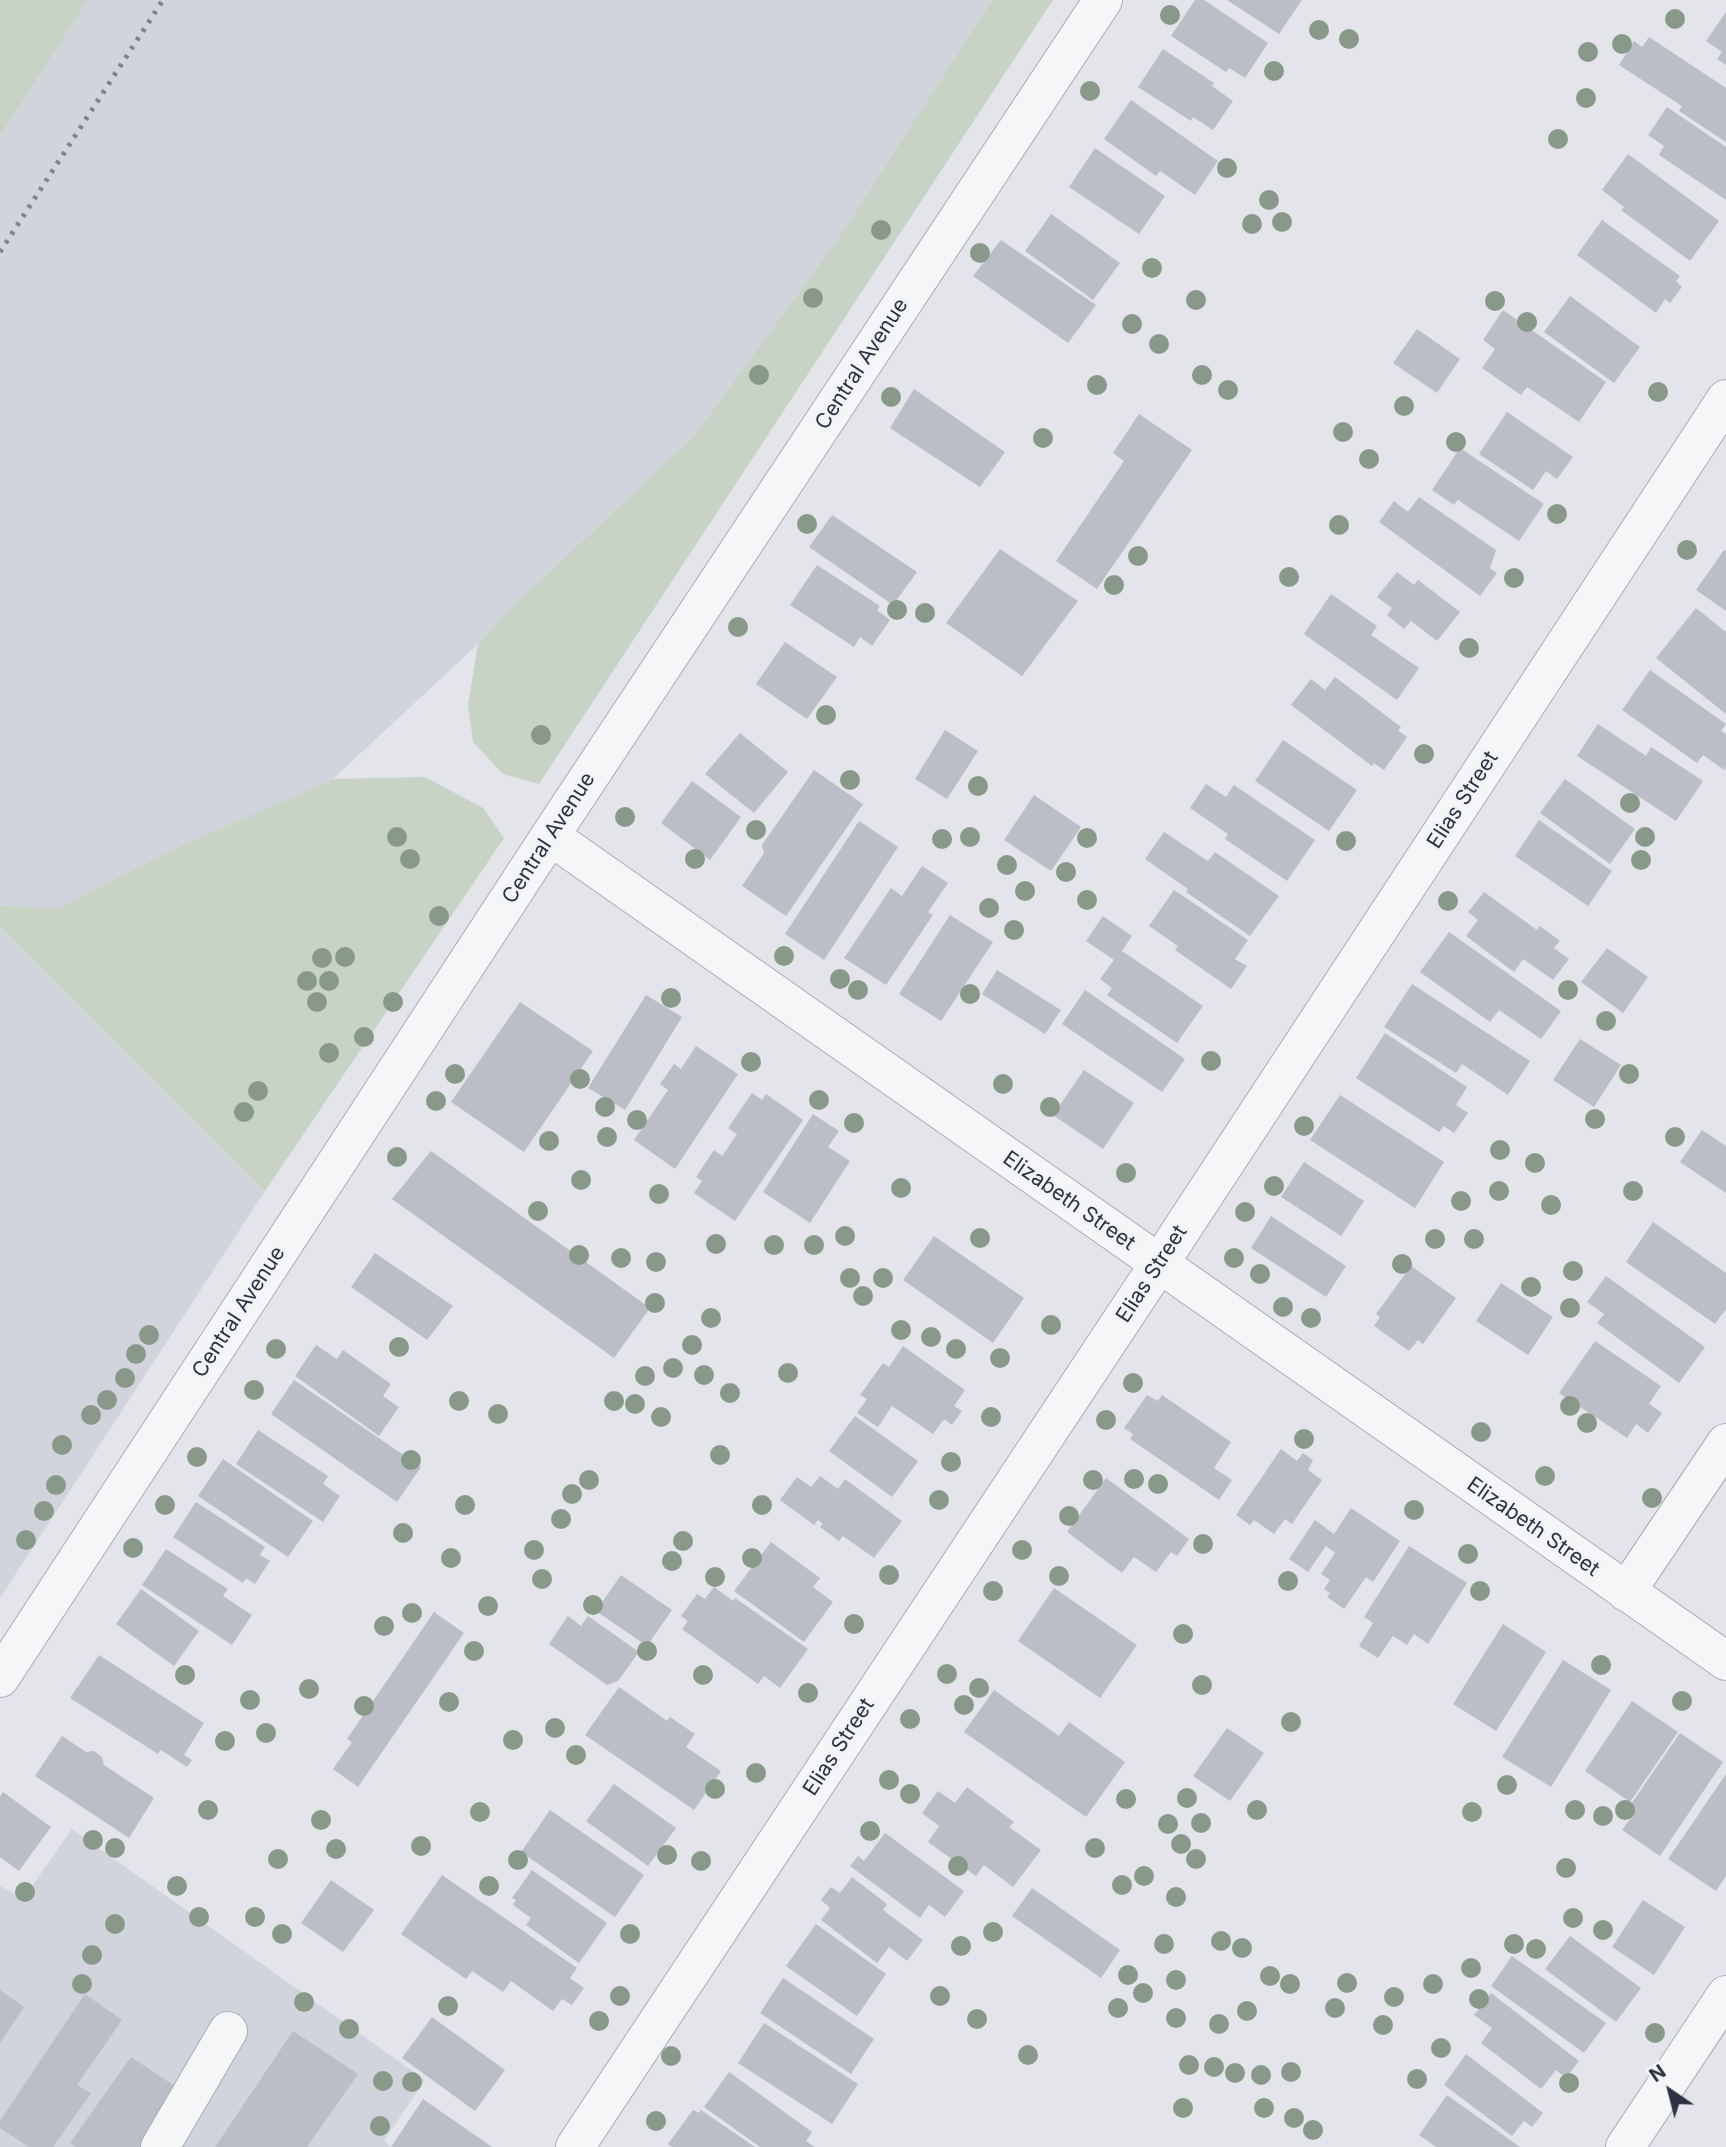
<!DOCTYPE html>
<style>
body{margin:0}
#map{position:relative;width:1726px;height:2147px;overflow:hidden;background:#e3e5ea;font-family:Inter,sans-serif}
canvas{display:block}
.north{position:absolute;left:1635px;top:2056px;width:70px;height:70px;-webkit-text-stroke:5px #f3f4f7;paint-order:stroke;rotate:325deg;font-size:19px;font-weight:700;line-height:28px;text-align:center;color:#2c3241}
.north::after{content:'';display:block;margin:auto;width:24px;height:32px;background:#2c3241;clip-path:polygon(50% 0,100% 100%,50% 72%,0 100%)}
</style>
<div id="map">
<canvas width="1726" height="2147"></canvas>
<div class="north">N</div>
</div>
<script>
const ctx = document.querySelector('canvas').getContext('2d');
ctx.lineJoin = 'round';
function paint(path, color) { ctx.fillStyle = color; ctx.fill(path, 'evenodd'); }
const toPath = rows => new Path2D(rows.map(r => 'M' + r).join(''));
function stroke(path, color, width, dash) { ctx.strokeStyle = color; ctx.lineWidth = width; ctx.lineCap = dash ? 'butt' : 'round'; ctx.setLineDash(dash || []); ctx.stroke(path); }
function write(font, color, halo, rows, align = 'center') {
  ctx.font = font + ' Inter,sans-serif'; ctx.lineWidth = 7; ctx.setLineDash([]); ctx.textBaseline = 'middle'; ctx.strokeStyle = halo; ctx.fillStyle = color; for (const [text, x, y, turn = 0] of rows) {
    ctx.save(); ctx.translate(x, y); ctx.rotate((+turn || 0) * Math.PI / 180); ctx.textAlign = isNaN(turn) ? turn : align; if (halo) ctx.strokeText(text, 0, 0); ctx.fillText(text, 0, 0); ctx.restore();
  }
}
paint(toPath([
 [88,0,992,0,840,236,694,436,510,609,478,644,333,779,167,852,59,908,0,906,0,136],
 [0,927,265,1191,0,1598],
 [72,1829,425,2080,384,2141,392,2147,0,2147,0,1886,23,1899]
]), '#d1d4dc');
paint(toPath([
 [0,0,88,0,0,136],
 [992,0,1053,0,539,784,503,774,473,742,468,705,478,644,510,609,694,436,840,236],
 [425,777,483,808,504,838,265,1191,0,927,0,906,59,908,167,852,333,779]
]), '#c7d3c5');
paint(toPath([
 [1195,0,1204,0,1268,43,1245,78,1229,68,1226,72,1171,36],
 [1227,0,1302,0,1279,34],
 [1726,12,1726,65,1717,59,1722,52,1706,41],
 [1649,37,1726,88,1726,142,1679,111,1682,106,1619,65,1634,41,1642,47],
 [1163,49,1214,83,1212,86,1233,101,1213,130,1193,117,1191,121,1138,87],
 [1131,100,1218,161,1195,195,1160,171,1156,176,1104,139],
 [1667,107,1726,147,1726,200,1659,155,1664,146,1648,135],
 [1095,148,1165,196,1139,234,1069,187],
 [1628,154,1719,221,1690,261,1621,210,1624,207,1602,190],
 [1051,214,1120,263,1093,300,1025,251],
 [1602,220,1680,276,1676,281,1682,287,1670,303,1665,299,1656,313,1577,255],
 [1001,240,1096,305,1068,343,973,276],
 [1570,296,1640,347,1614,383,1544,332],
 [1503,310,1606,382,1579,422,1527,387,1521,395,1482,368,1495,349,1483,340],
 [1417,329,1460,359,1437,393,1393,363],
 [914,389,1005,452,980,487,890,428],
 [1507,412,1573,457,1557,479,1546,471,1533,490,1479,454],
 [1139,414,1192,450,1097,589,1056,561,1124,461,1113,453],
 [1460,448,1544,504,1519,541,1458,500,1454,505,1432,490],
 [1419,497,1496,550,1490,568,1497,573,1480,596,1379,522,1394,501,1408,512],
 [832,515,917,572,893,605,809,547],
 [1000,549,1078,601,1022,676,946,623],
 [1724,550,1726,551,1726,611,1696,590],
 [817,565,880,606,877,610,890,620,872,646,860,637,854,647,790,605],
 [1397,572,1414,585,1418,580,1460,612,1437,641,1411,621,1404,629,1387,615,1392,608,1377,597],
 [1331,594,1377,626,1371,635,1419,668,1397,700,1304,634],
 [1696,608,1726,632,1726,714,1656,658],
 [785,642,837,677,807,719,756,684],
 [1650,670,1726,724,1721,731,1726,734,1726,767,1724,770,1703,755,1697,763,1622,710],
 [1335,677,1401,727,1398,730,1407,737,1384,770,1374,763,1372,766,1291,705,1311,679,1325,690],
 [1598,724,1646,756,1651,747,1703,781,1676,821,1577,756],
 [945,730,978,751,947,799,915,779],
 [740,733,788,772,754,813,705,774],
 [1283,740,1357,790,1329,831,1255,781],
 [814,770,863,804,786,916,742,886,764,853,762,845],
 [1565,779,1635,829,1610,864,1540,813],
 [692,781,741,817,710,860,661,823],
 [1206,784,1226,797,1234,785,1315,840,1287,881,1225,839,1228,834,1190,808],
 [1034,795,1081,827,1051,871,1004,840],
 [1539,820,1612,871,1588,906,1515,856],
 [859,821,898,847,824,960,785,934],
 [1164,832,1208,861,1215,852,1279,896,1250,936,1186,892,1188,889,1145,859],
 [922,866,948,883,928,912,933,915,886,985,844,958,891,888,902,896],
 [1174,890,1248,940,1235,959,1247,966,1231,989,1175,950,1178,946,1149,926],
 [1484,892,1537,930,1540,926,1560,941,1554,948,1569,959,1553,980,1523,959,1514,972,1466,936,1478,920,1468,912],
 [950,915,993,942,941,1021,899,994],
 [1103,916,1132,936,1122,951,1203,1006,1177,1043,1107,995,1112,988,1100,979,1114,960,1086,941],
 [1449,932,1561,1011,1541,1039,1499,1010,1490,1022,1420,972],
 [1607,948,1648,977,1623,1013,1581,982],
 [997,970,1061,1010,1045,1034,982,994],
 [1412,984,1530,1061,1508,1095,1462,1064,1456,1073,1384,1027],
 [1085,990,1185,1059,1162,1092,1062,1024],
 [646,995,682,1017,625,1110,588,1088],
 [520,1002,593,1051,524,1152,451,1102],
 [1385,1033,1467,1087,1456,1105,1468,1113,1454,1133,1444,1126,1439,1132,1356,1078],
 [1580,1039,1621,1065,1594,1107,1553,1080],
 [696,1046,738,1074,675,1169,634,1140,668,1090,660,1084,674,1064,681,1069],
 [1084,1070,1134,1103,1103,1149,1053,1115],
 [752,1093,762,1100,766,1094,803,1120,735,1221,694,1193,702,1181,696,1177,714,1150,722,1156,737,1134,728,1128],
 [1340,1095,1444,1162,1415,1208,1310,1140],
 [813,1114,839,1131,828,1147,850,1161,810,1223,763,1192],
 [1702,1130,1726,1146,1726,1193,1680,1162],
 [431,1151,650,1308,614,1358,392,1199],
 [1304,1162,1364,1201,1341,1236,1281,1197],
 [1271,1216,1346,1266,1326,1297,1251,1248],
 [1653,1222,1726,1273,1726,1309,1715,1324,1626,1262],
 [934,1236,1024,1298,993,1343,903,1280],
 [375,1253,453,1306,427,1340,351,1287],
 [1411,1266,1456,1298,1423,1344,1418,1340,1409,1351,1374,1326,1380,1317,1376,1314],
 [1606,1276,1705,1347,1679,1383,1597,1323,1604,1314,1587,1302],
 [1501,1283,1553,1317,1528,1355,1476,1321],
 [1595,1341,1661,1386,1649,1404,1662,1413,1648,1433,1636,1424,1627,1438,1559,1393],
 [316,1345,337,1359,343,1350,391,1384,383,1396,399,1407,379,1436,295,1376],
 [903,1346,965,1390,954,1406,962,1411,952,1425,944,1419,933,1434,892,1406,878,1427,857,1413,867,1399,860,1395,883,1363,889,1367],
 [294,1380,421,1467,397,1502,271,1414],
 [1147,1395,1158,1401,1162,1395,1231,1442,1214,1468,1232,1480,1219,1500,1130,1439,1133,1434,1124,1428],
 [855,1416,918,1461,892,1497,829,1451],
 [258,1430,328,1476,323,1484,340,1496,323,1522,236,1464],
 [1281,1449,1297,1461,1303,1453,1313,1460,1308,1470,1322,1480,1292,1524,1285,1519,1274,1534,1254,1520,1250,1525,1236,1515],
 [223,1459,313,1521,288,1557,198,1496],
 [820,1476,838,1489,845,1479,902,1521,874,1558,843,1536,839,1541,820,1527,823,1524,818,1520,814,1525,780,1500,797,1477,811,1487],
 [1106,1478,1189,1539,1177,1556,1171,1552,1156,1572,1134,1557,1122,1573,1067,1532],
 [196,1502,265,1547,260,1555,270,1561,255,1584,246,1578,243,1583,173,1537],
 [1351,1508,1400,1541,1373,1582,1366,1577,1344,1609,1327,1597,1330,1593,1324,1589,1330,1580,1321,1574,1335,1553,1326,1546,1308,1572,1289,1559,1315,1520,1334,1534],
 [771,1542,820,1578,813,1587,833,1602,804,1642,734,1591],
 [1409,1546,1467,1583,1428,1644,1414,1634,1407,1645,1393,1636,1378,1658,1359,1646,1373,1623,1364,1617],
 [166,1549,228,1589,223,1596,252,1615,232,1645,142,1585],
 [621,1575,672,1610,647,1646,596,1611],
 [714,1587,733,1601,735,1598,808,1649,780,1688,764,1676,758,1684,682,1629,688,1621,681,1616,697,1594,705,1599],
 [1054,1588,1137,1645,1100,1698,1018,1641],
 [141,1589,199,1631,174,1666,116,1624],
 [434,1612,464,1633,358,1787,333,1769,352,1742,347,1739],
 [568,1616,581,1626,588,1616,639,1652,618,1681,607,1685,549,1644],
 [1503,1624,1546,1652,1496,1731,1453,1704],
 [99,1655,204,1723,184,1755,192,1760,187,1767,161,1750,158,1754,70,1698],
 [1563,1660,1611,1690,1551,1787,1502,1757],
 [619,1687,667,1721,670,1717,695,1734,686,1747,721,1771,694,1810,585,1735],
 [994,1690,1059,1736,1069,1722,1125,1762,1086,1817,964,1732],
 [1632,1701,1678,1732,1630,1802,1585,1771],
 [1227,1728,1264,1753,1230,1801,1193,1776],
 [1680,1733,1723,1762,1660,1856,1622,1830,1633,1815,1627,1810],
 [62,1736,86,1752,94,1751,102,1757,104,1765,154,1798,129,1838,35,1776],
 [1726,1774,1726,1876,1716,1891,1668,1859],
 [614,1784,676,1828,648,1866,586,1821],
 [967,1787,1014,1822,1009,1827,1041,1850,1013,1887,984,1865,976,1876,928,1842,939,1826,922,1813,938,1791,955,1803],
 [3,1792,51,1827,19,1871,0,1857,0,1797],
 [550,1810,644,1875,615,1917,521,1852],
 [885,1833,964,1891,945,1917,929,1905,920,1918,850,1866,858,1856,864,1861],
 [532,1870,607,1923,579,1963,526,1925,531,1918,513,1905,516,1900,512,1898],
 [442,1875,577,1968,570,1978,584,1988,572,2005,562,1999,553,2011,511,1981,503,1992,472,1971,466,1979,401,1934],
 [852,1877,887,1904,883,1910,923,1940,907,1961,889,1947,877,1963,821,1920,830,1908,821,1900,831,1887,840,1893],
 [331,1880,374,1910,343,1952,301,1923],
 [1032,1888,1120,1950,1101,1978,1012,1916],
 [1643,1900,1685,1927,1654,1975,1612,1947],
 [816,1924,886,1974,857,2016,786,1966],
 [1570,1936,1641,1988,1616,2022,1545,1969],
 [1512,1956,1606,2023,1584,2053,1491,1986],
 [783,1978,874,2039,851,2074,760,2013],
 [0,1990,24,2007,0,2043],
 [1491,1993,1579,2061,1566,2078,1556,2070,1541,2089,1481,2043,1492,2028,1474,2015],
 [85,1994,122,2020,77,2085,91,2093,53,2147,29,2147,0,2128,0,2121],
 [432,2017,505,2070,475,2111,402,2058],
 [764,2023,858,2084,832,2124,738,2063],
 [293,2031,358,2074,307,2147,215,2147],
 [1466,2054,1543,2113,1532,2127,1524,2121,1512,2136,1444,2085],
 [131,2057,179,2089,141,2147,76,2147,70,2143],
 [729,2072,812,2132,806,2141,815,2147,760,2147,704,2107],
 [1447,2095,1520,2147,1436,2147,1419,2135],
 [423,2099,492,2147,391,2147],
 [693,2110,699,2113,701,2110,755,2147,672,2147,668,2144]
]), '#bbbec6');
const minor = toPath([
 [550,836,1726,1661],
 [1626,1592,1726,1443],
 [0,1678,550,836,1103,0],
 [160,2147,228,2031],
 [575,2147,1159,1264,1726,399],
 [1625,2147,1726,1995]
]);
stroke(minor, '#a8acb4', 40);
stroke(minor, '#f5f6f8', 38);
stroke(toPath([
 [0,252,163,0]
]), '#7e8492', 5, [3.5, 7]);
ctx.fillStyle = '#88998a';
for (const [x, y] of [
 [1170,15],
 [1675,19],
 [1319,30],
 [1349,39],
 [1622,44],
 [1588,52],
 [1274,71],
 [1090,91],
 [1586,98],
 [1558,139],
 [1227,168],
 [1269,200],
 [1282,222],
 [1252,224],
 [881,230],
 [980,253],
 [1152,268],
 [813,298],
 [1196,300],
 [1495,301],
 [1527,322],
 [1132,324],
 [1159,344],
 [759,375],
 [1202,375],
 [1097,385],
 [1228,390],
 [1658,392],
 [891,397],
 [1404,406],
 [1343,432],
 [1043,438],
 [1456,442],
 [1369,459],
 [1557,514],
 [807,524],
 [1339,525],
 [1687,550],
 [1138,556],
 [1289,577],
 [1514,578],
 [1114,585],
 [897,610],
 [925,613],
 [738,627],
 [1469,648],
 [826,715],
 [541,735],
 [1424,754],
 [850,780],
 [978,786],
 [1630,803],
 [625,817],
 [756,830],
 [397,837],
 [970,837],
 [1645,837],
 [1087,838],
 [942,839],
 [1346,841],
 [410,859],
 [695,859],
 [1641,860],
 [1007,865],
 [1066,872],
 [1025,891],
 [1087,900],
 [1448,901],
 [989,908],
 [439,916],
 [1014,930],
 [784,956],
 [345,957],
 [322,958],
 [840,979],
 [307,981],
 [329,981],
 [858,990],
 [1568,990],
 [970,994],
 [671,998],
 [317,1002],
 [393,1002],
 [1606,1021],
 [364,1037],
 [329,1053],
 [1211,1061],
 [751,1062],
 [455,1074],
 [1629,1074],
 [580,1079],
 [1003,1084],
 [258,1091],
 [819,1100],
 [436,1101],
 [605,1107],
 [1050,1107],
 [244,1112],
 [1595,1119],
 [637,1120],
 [854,1123],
 [1304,1126],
 [607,1137],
 [1675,1137],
 [549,1141],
 [1500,1150],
 [397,1157],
 [1535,1163],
 [1126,1173],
 [581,1180],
 [1274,1186],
 [901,1188],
 [1499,1191],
 [1633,1191],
 [659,1194],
 [1461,1201],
 [1551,1205],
 [538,1211],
 [1245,1212],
 [845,1236],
 [980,1238],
 [1435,1239],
 [1474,1239],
 [716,1244],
 [774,1245],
 [814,1245],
 [579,1255],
 [621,1258],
 [1234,1258],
 [656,1262],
 [1402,1264],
 [1573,1271],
 [1260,1274],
 [850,1278],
 [883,1278],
 [1531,1287],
 [863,1296],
 [655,1303],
 [1283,1307],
 [1570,1308],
 [711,1318],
 [1311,1318],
 [1051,1325],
 [901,1330],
 [149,1335],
 [931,1337],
 [692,1345],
 [399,1347],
 [276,1349],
 [956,1349],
 [136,1354],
 [1000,1358],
 [673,1368],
 [788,1373],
 [704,1375],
 [645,1376],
 [125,1378],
 [1133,1383],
 [254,1390],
 [730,1393],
 [107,1400],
 [459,1401],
 [614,1401],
 [635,1404],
 [1570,1406],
 [498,1414],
 [91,1415],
 [661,1417],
 [991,1417],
 [1106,1420],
 [1587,1423],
 [1481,1432],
 [1304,1439],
 [62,1445],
 [720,1455],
 [197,1457],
 [411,1460],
 [951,1462],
 [1545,1476],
 [1134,1479],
 [589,1480],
 [1093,1480],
 [1158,1484],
 [56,1485],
 [572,1494],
 [1652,1498],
 [939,1500],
 [165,1505],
 [465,1505],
 [762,1505],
 [1414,1510],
 [44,1511],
 [1069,1516],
 [561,1519],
 [403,1533],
 [26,1540],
 [683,1541],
 [1203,1544],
 [133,1548],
 [534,1550],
 [1022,1550],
 [1468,1554],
 [451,1558],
 [752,1558],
 [672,1561],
 [889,1575],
 [1059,1576],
 [715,1577],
 [542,1579],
 [1288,1581],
 [993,1591],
 [1480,1591],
 [593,1605],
 [488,1606],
 [412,1613],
 [854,1624],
 [384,1626],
 [1183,1634],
 [474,1651],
 [647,1651],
 [1601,1665],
 [947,1674],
 [185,1675],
 [703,1675],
 [1202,1685],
 [979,1688],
 [309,1689],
 [808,1693],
 [250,1700],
 [1682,1701],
 [449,1702],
 [964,1705],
 [364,1706],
 [910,1719],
 [1291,1722],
 [555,1728],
 [266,1733],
 [513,1740],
 [225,1741],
 [576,1755],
 [756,1773],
 [889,1780],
 [1507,1785],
 [715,1789],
 [910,1794],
 [1187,1798],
 [1126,1799],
 [208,1810],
 [1257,1810],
 [1575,1810],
 [1625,1810],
 [480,1812],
 [1472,1812],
 [1603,1816],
 [321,1820],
 [1201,1823],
 [1168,1824],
 [870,1831],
 [93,1840],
 [1181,1844],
 [421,1846],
 [115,1848],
 [1095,1848],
 [336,1849],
 [667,1855],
 [278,1859],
 [1196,1859],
 [518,1860],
 [701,1861],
 [958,1866],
 [1566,1868],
 [1144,1876],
 [1122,1885],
 [177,1886],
 [489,1886],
 [25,1892],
 [1176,1897],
 [199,1917],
 [255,1917],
 [1573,1918],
 [115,1924],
 [1603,1930],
 [993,1932],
 [282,1934],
 [630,1934],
 [1221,1941],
 [1164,1944],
 [1514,1944],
 [961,1946],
 [1242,1948],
 [1536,1949],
 [92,1955],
 [1471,1968],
 [1128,1975],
 [1270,1976],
 [1176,1980],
 [1347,1983],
 [82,1984],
 [1290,1984],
 [1433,1984],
 [1143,1993],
 [620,1996],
 [940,1996],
 [1394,1997],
 [1479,1999],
 [304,2002],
 [448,2006],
 [1118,2008],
 [1335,2008],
 [1247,2011],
 [1176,2018],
 [977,2019],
 [599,2021],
 [1219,2024],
 [1383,2025],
 [349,2029],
 [1655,2033],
 [1441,2048],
 [1028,2055],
 [671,2056],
 [1189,2065],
 [1214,2067],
 [1291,2072],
 [1235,2073],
 [1261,2075],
 [1417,2079],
 [383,2081],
 [412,2082],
 [1569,2083],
 [1183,2108],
 [1264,2108],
 [1294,2118],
 [656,2121],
 [380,2126],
 [1313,2130]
]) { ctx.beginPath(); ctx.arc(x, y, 10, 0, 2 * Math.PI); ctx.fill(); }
write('21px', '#2c3241', '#f3f4f7', [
 ["Central Avenue",862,364,-57],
 ["Elias Street",1463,800,-57],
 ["Central Avenue",549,838,-57],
 ["Elizabeth Street",1069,1201,35],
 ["Elias Street",1152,1274,-57],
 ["Central Avenue",239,1312,-57],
 ["Elizabeth Street",1533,1527,35],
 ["Elias Street",839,1747,-57]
]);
</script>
